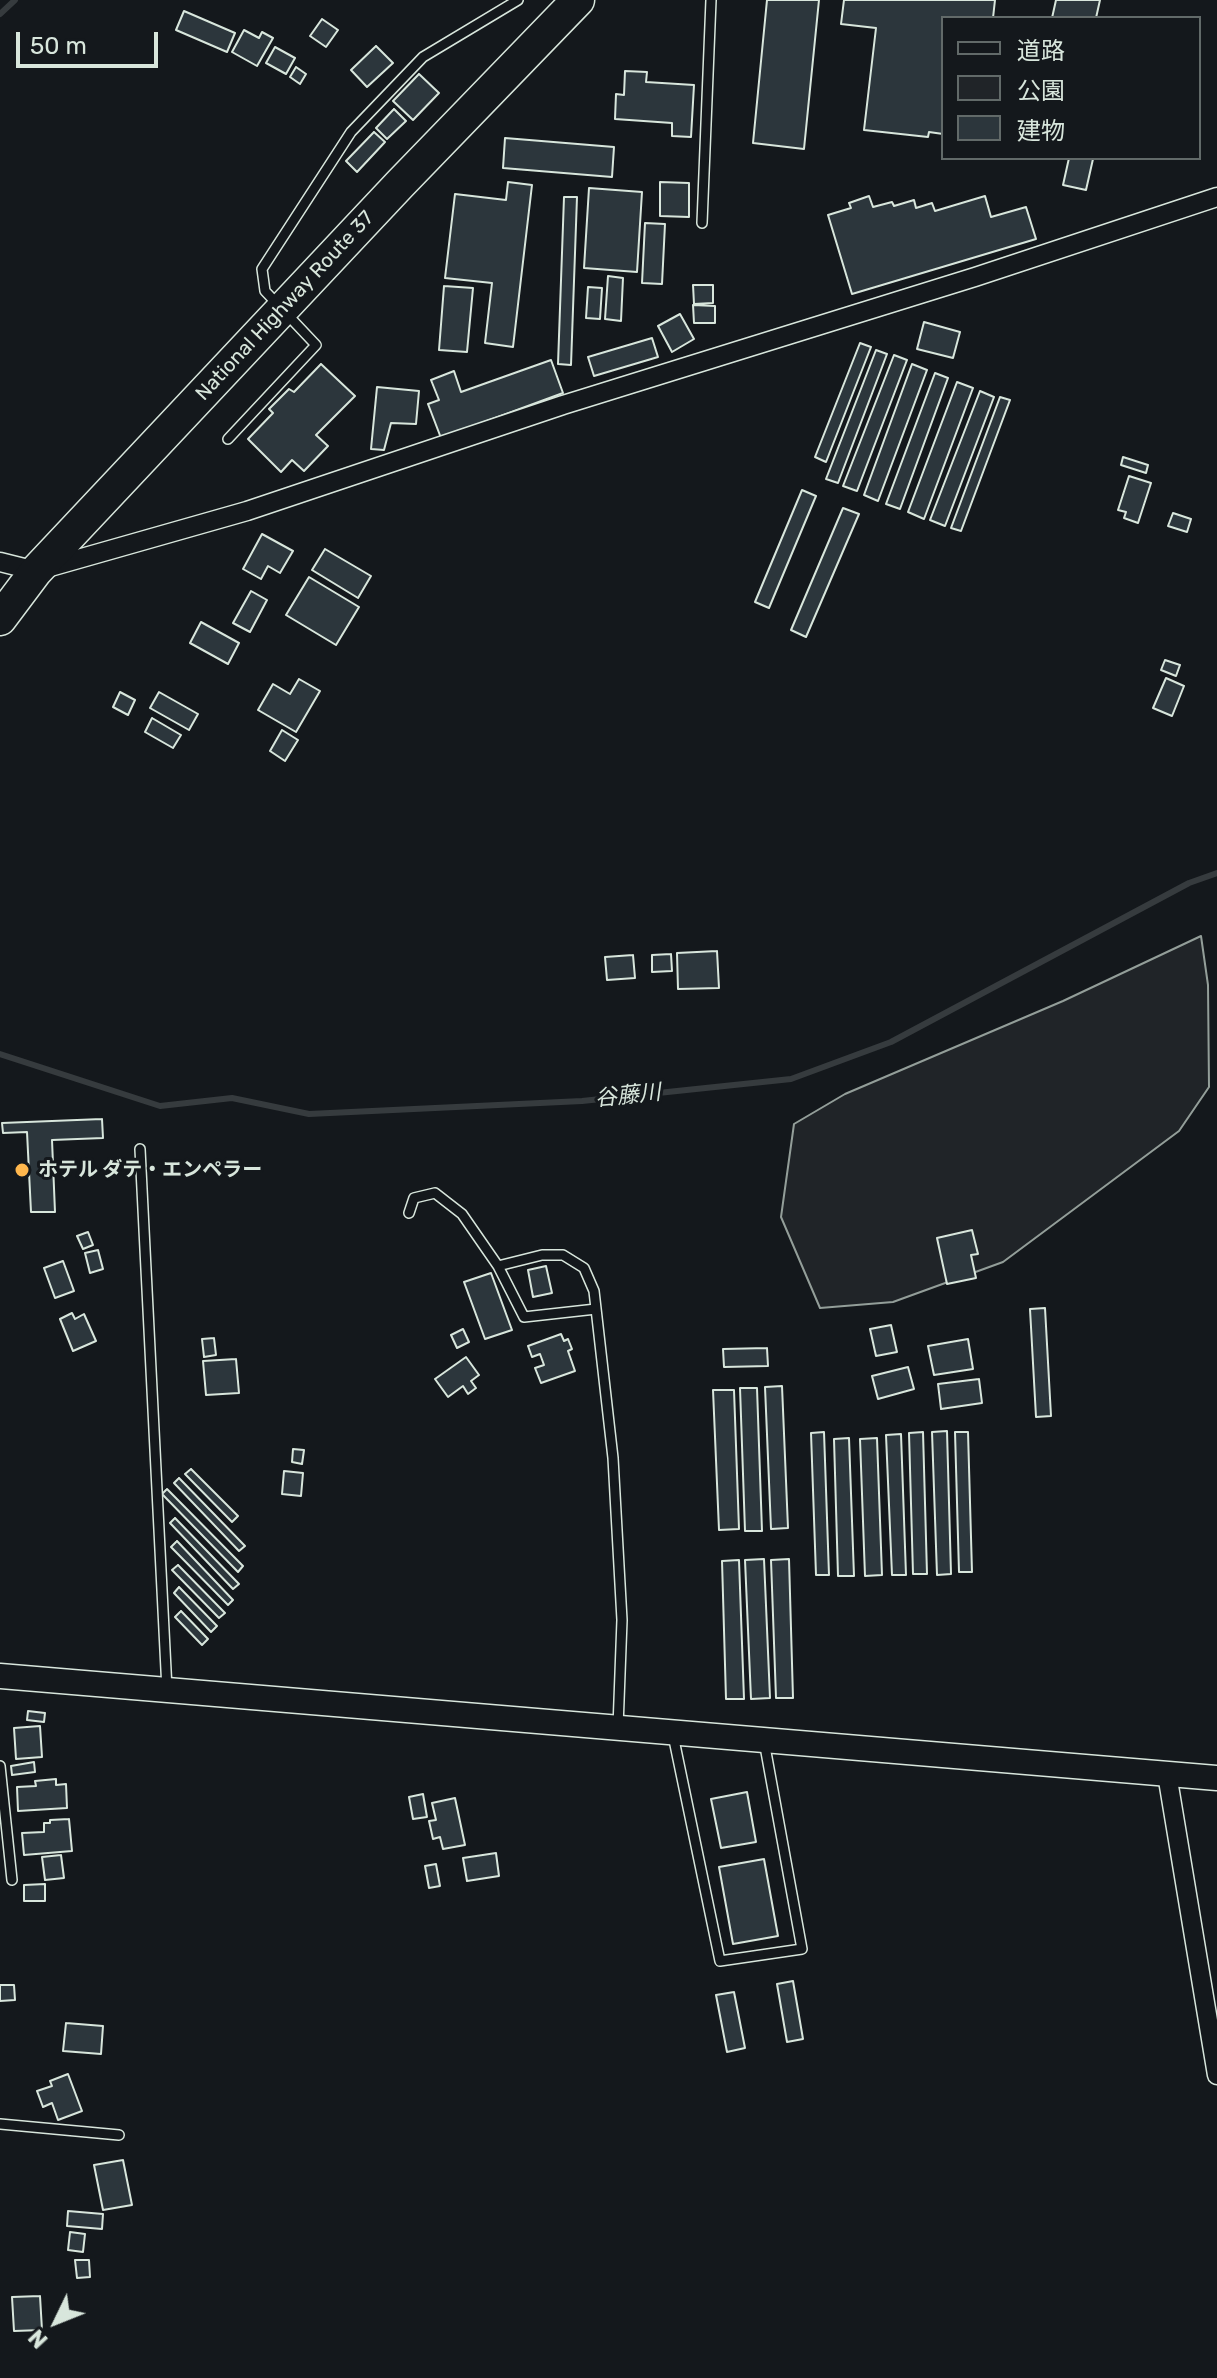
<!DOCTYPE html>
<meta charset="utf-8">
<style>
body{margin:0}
#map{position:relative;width:1217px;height:2378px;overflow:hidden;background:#14181c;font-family:Rubik,"Noto Sans JP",sans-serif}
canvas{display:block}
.legend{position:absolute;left:941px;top:16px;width:260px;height:144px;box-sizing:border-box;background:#14181c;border:2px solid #626a69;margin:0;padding:10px 14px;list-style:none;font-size:24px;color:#d8e6dc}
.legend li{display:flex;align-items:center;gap:16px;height:40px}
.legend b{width:40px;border:2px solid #626a69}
.north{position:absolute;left:16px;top:2282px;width:80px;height:80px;-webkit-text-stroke:6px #14181c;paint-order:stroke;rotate:227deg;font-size:22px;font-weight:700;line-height:32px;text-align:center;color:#d8e6dc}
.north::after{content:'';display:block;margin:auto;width:28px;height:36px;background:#d8e6dc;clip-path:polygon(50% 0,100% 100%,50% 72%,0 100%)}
.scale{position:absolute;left:16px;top:32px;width:142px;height:36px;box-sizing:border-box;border:4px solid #d8e6dc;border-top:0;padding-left:10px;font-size:24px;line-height:28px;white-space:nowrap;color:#d8e6dc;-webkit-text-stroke:6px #14181c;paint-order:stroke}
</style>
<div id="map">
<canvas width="1217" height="2378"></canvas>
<ul class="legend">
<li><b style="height:10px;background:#14181c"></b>道路</li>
<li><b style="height:22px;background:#202428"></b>公園</li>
<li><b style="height:22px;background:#2c363c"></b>建物</li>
</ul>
<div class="north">N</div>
<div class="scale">50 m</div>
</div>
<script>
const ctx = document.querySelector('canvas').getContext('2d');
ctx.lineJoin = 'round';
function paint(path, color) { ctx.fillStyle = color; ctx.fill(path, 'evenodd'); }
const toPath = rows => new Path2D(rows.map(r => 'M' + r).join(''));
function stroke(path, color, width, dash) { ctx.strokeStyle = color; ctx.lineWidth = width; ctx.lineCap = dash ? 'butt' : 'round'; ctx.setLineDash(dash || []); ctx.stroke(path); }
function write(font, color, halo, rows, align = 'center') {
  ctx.font = font + ' Rubik,"Noto Sans JP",sans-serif'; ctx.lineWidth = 6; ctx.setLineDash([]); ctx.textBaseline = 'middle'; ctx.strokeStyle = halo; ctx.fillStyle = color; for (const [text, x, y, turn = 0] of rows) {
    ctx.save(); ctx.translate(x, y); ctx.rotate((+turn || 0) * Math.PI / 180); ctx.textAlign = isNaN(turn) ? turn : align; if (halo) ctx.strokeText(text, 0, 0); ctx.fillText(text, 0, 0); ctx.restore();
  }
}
const green = toPath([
 [1201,936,1208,985,1209,1087,1179,1131,1003,1262,893,1302,820,1308,781,1217,794,1124,845,1094,1063,1001,1201,936]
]);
paint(green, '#202428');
stroke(green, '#939e99', 2);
stroke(toPath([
 [0,14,15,0],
 [0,1054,160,1106,232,1098,309,1114,582,1101,791,1079,891,1042,1189,883,1217,873]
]), '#363b3e', 6);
const building = toPath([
 [767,0,819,0,804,149,753,143,767,0],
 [844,0,995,0,993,18,943,18,943,134,929,132,928,137,864,130,876,28,841,24,844,0],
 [1056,0,1100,0,1096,18,1052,18,1056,0],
 [184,11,235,33,227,52,176,30,184,11],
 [322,19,338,30,326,47,310,36,322,19],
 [244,30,259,38,262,32,273,38,257,66,232,52,244,30],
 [376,46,393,63,367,87,351,70,376,46],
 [275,47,295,58,286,74,266,63,275,47],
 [296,67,306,74,300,84,290,77,296,67],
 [625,71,647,72,646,82,694,85,691,137,672,136,672,123,615,119,616,94,624,95,625,71],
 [419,74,439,93,413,120,393,101,419,74],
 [394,109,406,121,387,139,376,128,394,109],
 [374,132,385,142,357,172,346,161,374,132],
 [505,138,614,147,612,177,503,168,505,138],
 [1069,158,1093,159,1086,190,1063,185,1069,158],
 [508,182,532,185,513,347,485,343,492,283,445,278,455,194,506,200,508,182],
 [660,182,689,183,689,217,660,216,660,182],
 [589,188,642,192,637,272,584,268,589,188],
 [869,196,873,207,892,202,894,206,914,200,916,208,932,203,935,211,985,196,991,217,1026,207,1036,239,852,294,828,215,851,208,849,203,869,196],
 [564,197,577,197,571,365,558,364,564,197],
 [645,223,665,224,662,284,642,283,645,223],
 [608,276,623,278,621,321,605,319,608,276],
 [693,285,713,285,713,303,694,304,693,285],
 [444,286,473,288,467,352,439,350,444,286],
 [588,287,602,288,600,319,586,318,588,287],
 [693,305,715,306,715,323,694,323,693,305],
 [680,314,694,339,672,352,658,326,680,314],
 [924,322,960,332,953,358,917,349,924,322],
 [652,338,658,357,594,376,588,357,652,338],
 [860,343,871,347,826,462,815,457,860,343],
 [876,350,887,354,838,483,826,479,876,350],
 [894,355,907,360,857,491,843,486,894,355],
 [551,360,563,393,441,438,428,404,439,400,431,380,454,371,461,392,551,360],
 [321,364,355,396,316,435,328,446,304,471,292,460,281,472,248,439,273,413,269,409,289,389,294,392,321,364],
 [912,364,927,370,878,501,864,495,912,364],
 [935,373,948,378,900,509,886,504,935,373],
 [957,382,973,388,924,519,908,512,957,382],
 [377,387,419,391,416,424,391,423,384,450,371,449,377,387],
 [980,391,994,397,945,526,930,520,980,391],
 [1000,397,1010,400,961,531,951,528,1000,397],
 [1123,457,1148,465,1146,473,1121,465,1123,457],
 [1129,476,1151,483,1138,523,1124,518,1126,512,1118,510,1129,476],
 [802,490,816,496,769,608,755,602,802,490],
 [843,508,859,514,806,637,791,630,843,508],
 [1173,513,1191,519,1187,532,1168,526,1173,513],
 [262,534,293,551,280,573,268,566,261,579,243,569,262,534],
 [325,549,371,576,358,598,312,570,325,549],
 [309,577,359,607,336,645,286,615,309,577],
 [251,591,267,600,250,632,233,623,251,591],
 [201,622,239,643,228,664,190,643,201,622],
 [1165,660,1180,665,1176,676,1161,670,1165,660],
 [1166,678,1184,686,1172,716,1153,708,1166,678],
 [299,679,320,691,296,732,258,710,273,684,290,694,299,679],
 [120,692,135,700,128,715,113,707,120,692],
 [159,692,198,714,189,730,150,708,159,692],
 [152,718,181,735,173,748,145,732,152,718],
 [282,730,298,740,285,761,270,751,282,730],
 [717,951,719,988,678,989,677,953,717,951],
 [671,954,672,971,652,972,652,955,671,954],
 [633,955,635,978,607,980,605,957,633,955],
 [102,1119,103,1138,52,1140,55,1212,31,1212,27,1132,3,1133,2,1123,102,1119],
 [972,1230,978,1254,971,1255,976,1278,947,1284,937,1238,972,1230],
 [88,1232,93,1245,83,1249,77,1236,88,1232],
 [98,1250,103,1269,90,1273,85,1253,98,1250],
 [63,1261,74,1291,55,1298,44,1268,63,1261],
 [546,1266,552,1293,533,1297,528,1270,546,1266],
 [491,1273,512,1330,485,1339,464,1282,491,1273],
 [1045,1308,1051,1416,1036,1417,1030,1309,1045,1308],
 [72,1313,75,1319,84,1314,96,1341,73,1351,60,1319,72,1313],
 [891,1325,897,1352,876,1356,870,1329,891,1325],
 [463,1329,469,1342,457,1348,451,1335,463,1329],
 [561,1334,564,1341,568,1339,572,1349,568,1351,575,1371,541,1383,535,1368,544,1365,540,1354,532,1357,528,1346,561,1334],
 [214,1338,216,1355,204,1357,202,1339,214,1338],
 [968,1339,973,1369,934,1375,928,1346,968,1339],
 [767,1348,768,1366,724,1367,723,1349,767,1348],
 [466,1357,479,1375,471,1381,476,1388,468,1394,463,1386,448,1397,435,1379,466,1357],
 [236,1359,239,1393,206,1395,203,1361,236,1359],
 [908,1367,914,1389,878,1399,872,1376,908,1367],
 [979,1379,982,1403,941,1409,938,1384,979,1379],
 [782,1386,788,1528,771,1529,765,1387,782,1386],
 [740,1388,757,1388,762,1531,745,1531,740,1388],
 [713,1390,734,1390,739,1529,719,1530,713,1390],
 [947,1431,951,1574,937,1575,932,1432,947,1431],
 [824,1432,829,1575,816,1575,811,1433,824,1432],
 [923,1432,927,1574,913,1574,909,1433,923,1432],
 [955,1432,968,1432,972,1572,959,1572,955,1432],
 [901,1434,906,1575,892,1575,886,1435,901,1434],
 [849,1438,854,1576,838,1576,834,1439,849,1438],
 [877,1438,882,1575,865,1576,860,1439,877,1438],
 [293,1449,304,1450,302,1464,292,1462,293,1449],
 [191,1469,238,1516,232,1522,185,1474,191,1469],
 [284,1471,303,1473,301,1496,282,1494,284,1471],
 [179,1478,245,1546,239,1551,174,1483,179,1478],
 [167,1489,243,1566,238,1572,162,1494,167,1489],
 [175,1518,239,1584,233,1589,170,1523,175,1518],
 [177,1541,233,1600,228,1605,171,1547,177,1541],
 [764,1559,770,1698,751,1699,745,1560,764,1559],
 [789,1559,793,1698,776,1698,771,1560,789,1559],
 [739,1560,744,1699,726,1699,722,1561,739,1560],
 [178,1565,225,1613,219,1618,172,1570,178,1565],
 [179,1587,217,1626,211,1632,174,1593,179,1587],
 [181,1611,208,1639,202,1645,175,1617,181,1611],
 [28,1711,45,1713,44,1722,27,1720,28,1711],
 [40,1726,42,1757,16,1759,14,1728,40,1726],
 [34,1762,35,1772,12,1775,11,1766,34,1762],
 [56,1779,56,1785,66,1784,67,1808,18,1811,17,1787,36,1786,35,1781,56,1779],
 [747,1792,756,1842,721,1848,711,1799,747,1792],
 [423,1794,427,1817,413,1819,409,1797,423,1794],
 [455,1798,465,1845,443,1849,440,1837,433,1839,429,1821,436,1820,432,1803,455,1798],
 [69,1819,72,1851,24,1855,22,1833,44,1832,44,1823,50,1823,50,1820,69,1819],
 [496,1853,499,1876,467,1881,463,1858,496,1853],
 [61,1855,64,1878,45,1880,42,1857,61,1855],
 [764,1859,778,1936,733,1944,719,1867,764,1859],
 [436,1864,440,1886,429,1888,425,1866,436,1864],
 [45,1884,45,1901,24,1901,24,1885,45,1884],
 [793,1981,803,2039,787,2042,777,1984,793,1981],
 [0,1985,14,1985,15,2000,0,2001,0,1985],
 [734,1992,745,2048,727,2052,716,1995,734,1992],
 [66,2023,103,2026,101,2054,63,2051,66,2023],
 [68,2074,82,2111,58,2120,52,2103,43,2107,37,2091,52,2086,50,2081,68,2074],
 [123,2160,132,2205,103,2210,94,2165,123,2160],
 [68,2211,103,2214,102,2229,67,2226,68,2211],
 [70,2232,85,2234,83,2252,68,2250,70,2232],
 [75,2260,89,2260,90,2277,77,2278,75,2260],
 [40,2296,42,2330,14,2331,12,2297,40,2296]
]);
paint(building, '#2c363c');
stroke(building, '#d8e6dc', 2);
const lane = toPath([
 [702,223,711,0],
 [228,439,316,345,265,291,262,269,351,132,423,57,518,0],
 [140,1149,167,1690],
 [409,1213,414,1198,435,1193,462,1214,498,1266,542,1255,563,1255,584,1268,594,1291,613,1458,622,1620,618,1727],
 [498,1266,524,1317,596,1309],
 [673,1735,720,1961,802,1949,764,1741],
 [0,1766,12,1880],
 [0,2124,119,2135]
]);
const street = toPath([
 [0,562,36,571,247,511,563,405,975,277,1217,197],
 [1167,1774,1217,2075]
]);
const secondary = toPath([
 [0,1676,1217,1778]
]);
const highway = toPath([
 [0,619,36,571,400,184,578,0]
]);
stroke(lane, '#d8e6dc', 12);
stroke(street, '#d8e6dc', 21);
stroke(secondary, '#d8e6dc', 27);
stroke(highway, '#d8e6dc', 35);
stroke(lane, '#14181c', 9);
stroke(street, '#14181c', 18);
stroke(secondary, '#14181c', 24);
stroke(highway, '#14181c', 32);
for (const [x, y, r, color] of [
 [22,1170,8,"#ffb74d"]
]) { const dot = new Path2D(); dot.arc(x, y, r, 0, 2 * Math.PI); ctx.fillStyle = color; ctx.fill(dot); stroke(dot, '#14181c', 3); }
write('20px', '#d8e6dc', '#14181c', [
 ["National Highway Route 37",285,306,-47]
]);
write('bold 20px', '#d8e6dc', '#14181c', [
 ["ホテル ダテ・エンペラー",38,1170]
], 'left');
write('italic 22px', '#d8e6dc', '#14181c', [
 ["谷藤川",628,1096,-6]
]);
</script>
